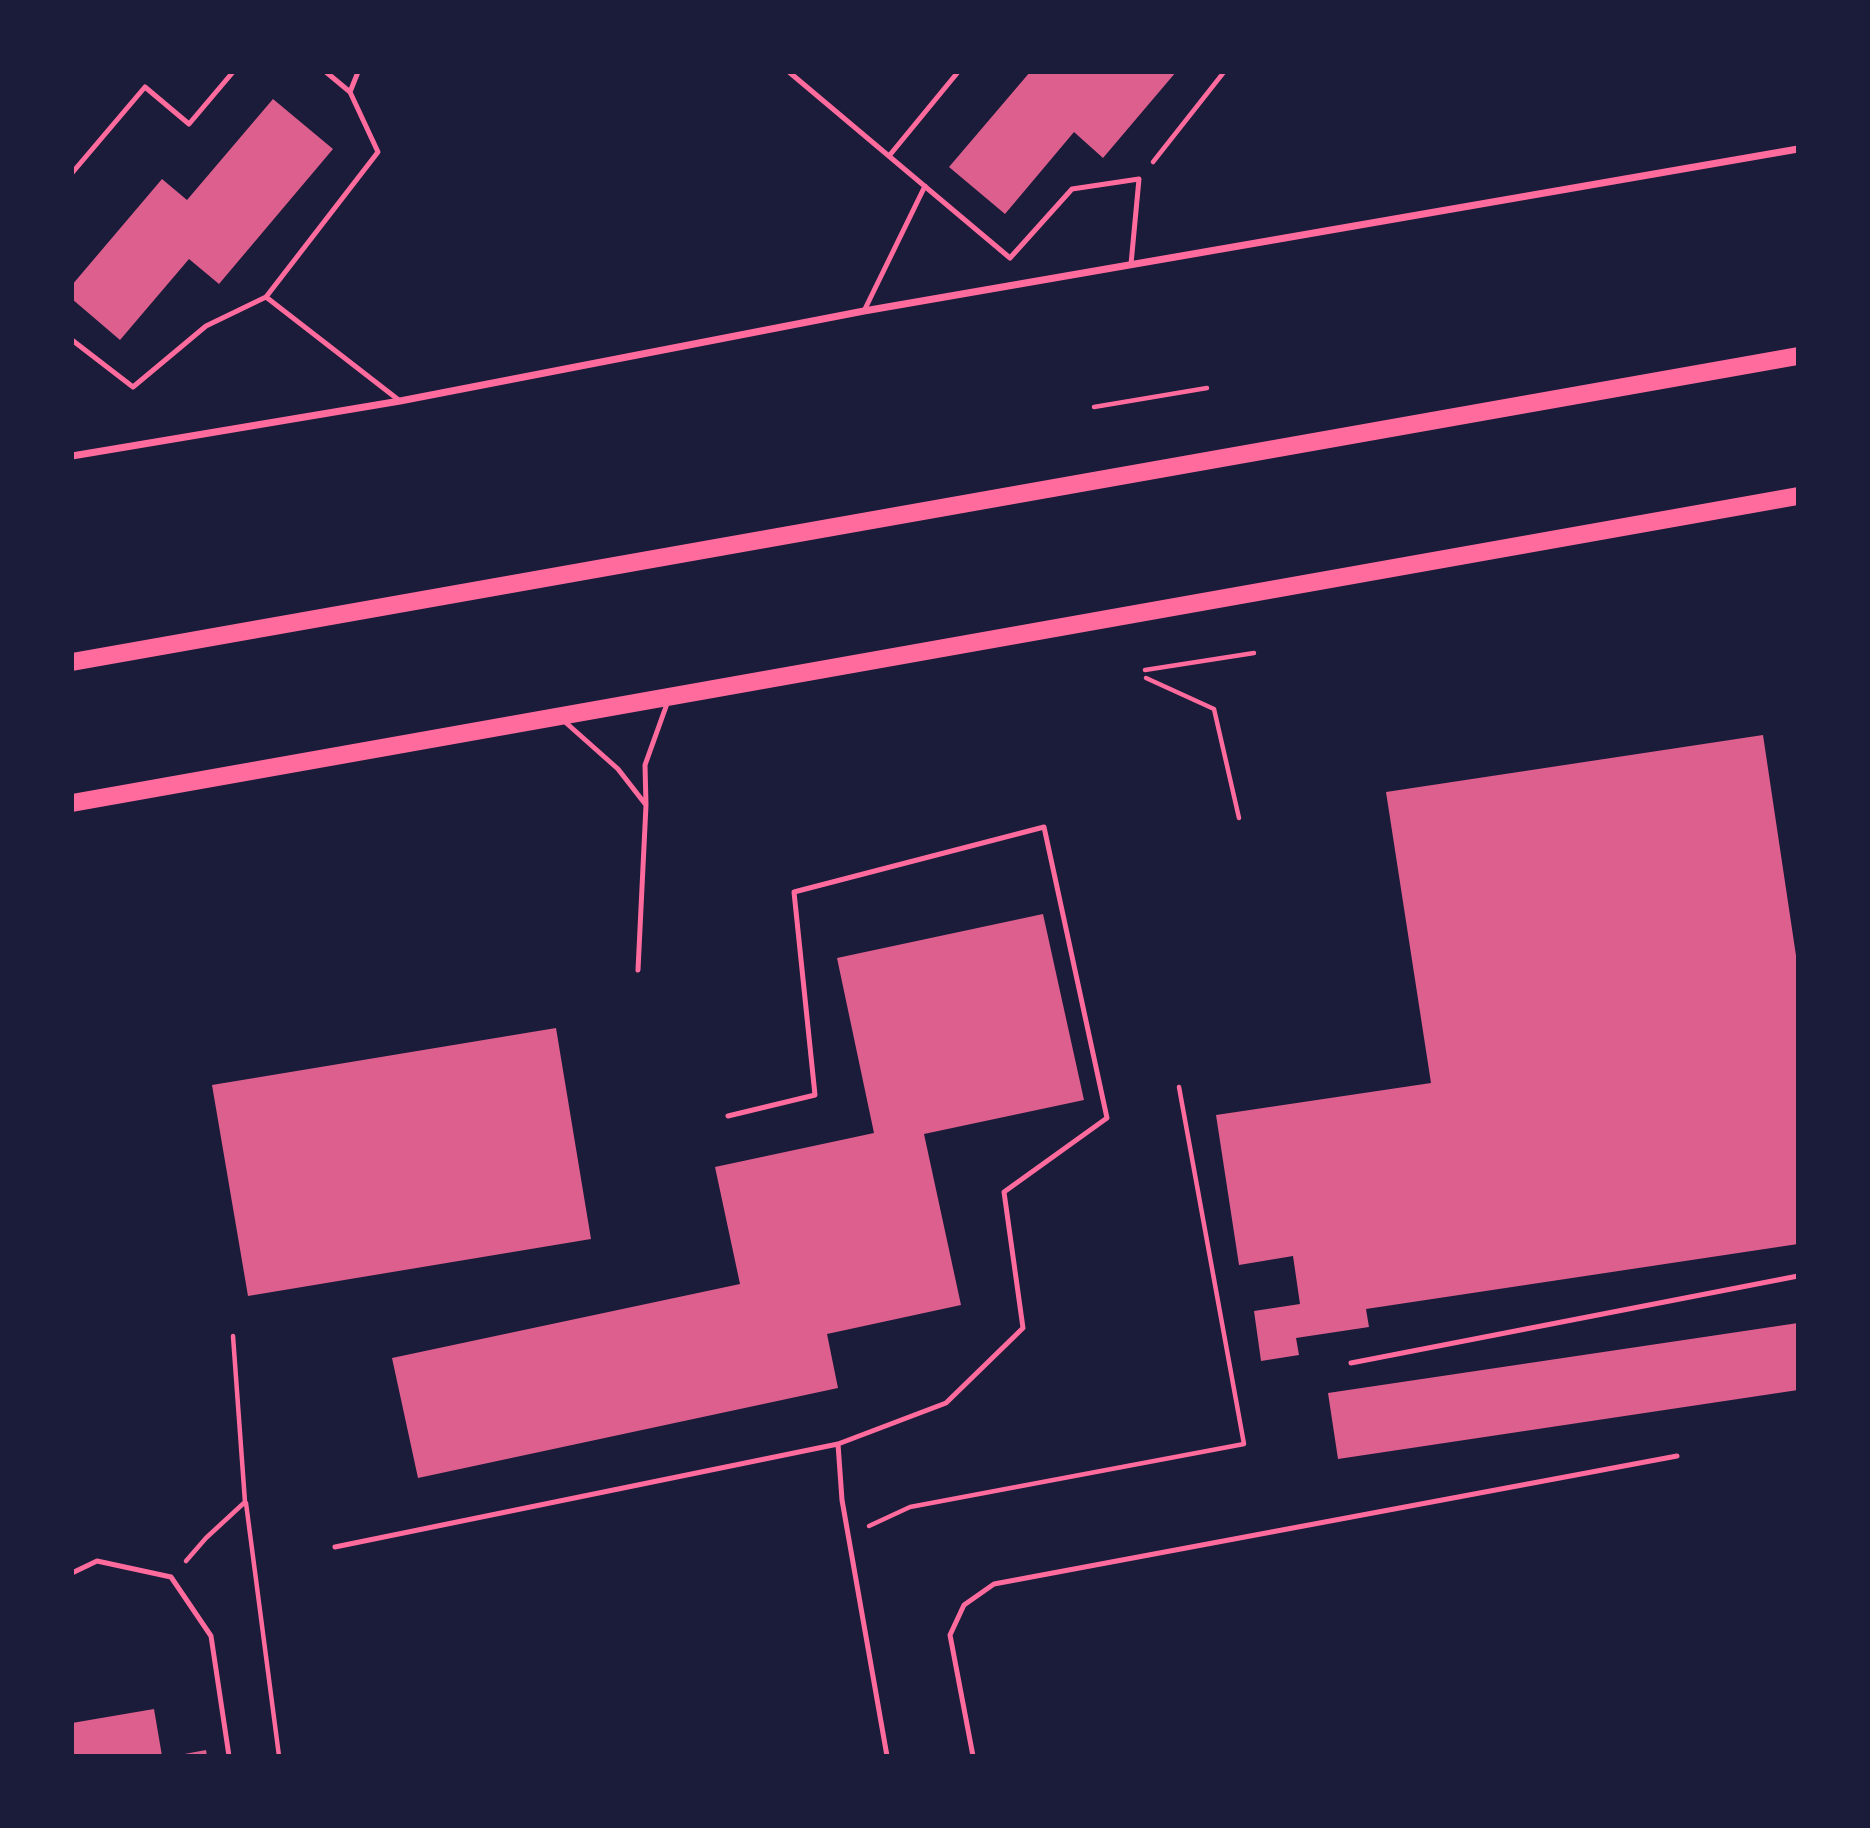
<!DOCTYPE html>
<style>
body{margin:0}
#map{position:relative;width:1870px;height:1828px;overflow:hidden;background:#1b1b3a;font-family:"Roboto Condensed",sans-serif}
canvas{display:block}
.frame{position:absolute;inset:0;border:74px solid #1b1b3a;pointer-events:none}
</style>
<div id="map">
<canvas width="1870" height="1828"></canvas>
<div class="frame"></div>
</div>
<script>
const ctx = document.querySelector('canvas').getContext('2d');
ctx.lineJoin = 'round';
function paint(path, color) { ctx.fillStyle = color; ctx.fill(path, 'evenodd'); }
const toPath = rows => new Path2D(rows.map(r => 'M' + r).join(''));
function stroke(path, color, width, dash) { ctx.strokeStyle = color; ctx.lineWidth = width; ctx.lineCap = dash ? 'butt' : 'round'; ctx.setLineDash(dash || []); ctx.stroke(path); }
paint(toPath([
 [1030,72,1069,72,1072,74,1074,72,1176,72,1103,158,1074,132,1005,214,949,167],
 [273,99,333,149,219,284,189,259,120,340,72,299,72,285,162,179,187,200],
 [1763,735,1798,969,1798,1244,1366,1309,1369,1327,1296,1338,1299,1355,1261,1361,1254,1311,1300,1304,1293,1256,1239,1265,1216,1115,1431,1083,1386,792],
 [1043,914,1084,1100,924,1134,961,1305,827,1334,838,1388,418,1478,392,1358,740,1284,715,1167,874,1133,837,958],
 [556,1028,591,1239,248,1296,212,1085],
 [1798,1323,1798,1390,1338,1459,1328,1393],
 [154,1709,162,1756,72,1756,72,1723],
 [206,1750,207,1756,179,1756,179,1755]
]), '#dd5f8e');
stroke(toPath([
 [1153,162,1224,72],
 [1094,407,1207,388],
 [1145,670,1254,653],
 [1146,678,1214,709,1239,818],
 [246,1503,279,1756],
 [869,1526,910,1507,1244,1444,1179,1087],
 [186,1561,206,1538,245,1502,233,1336]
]), '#ff6b9d', 4.5);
stroke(toPath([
 [789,72,1010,258,1072,189,1139,179,1131,264],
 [350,92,358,72],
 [889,156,958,72],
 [72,173,145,87,189,124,233,72],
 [266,297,400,401],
 [864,311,925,186],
 [72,340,133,387,206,326,266,297,378,152,350,92,326,72],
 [564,721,618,769,646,805,638,970],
 [646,805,645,765,668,701],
 [728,1116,815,1095,794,892,1044,827,1107,1118,1004,1192,1023,1328,946,1403,838,1444],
 [1351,1363,1798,1276],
 [335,1547,838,1444,842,1500,887,1756],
 [72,1573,97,1561,171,1577,211,1636,229,1756],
 [973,1756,950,1635,964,1605,994,1584,1677,1456]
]), '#ff6b9d', 5);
stroke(toPath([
 [72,456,400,401,864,311,1798,149]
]), '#ff6b9d', 7);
stroke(toPath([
 [72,662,1798,356],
 [72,803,1798,496]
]), '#ff6b9d', 18);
</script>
